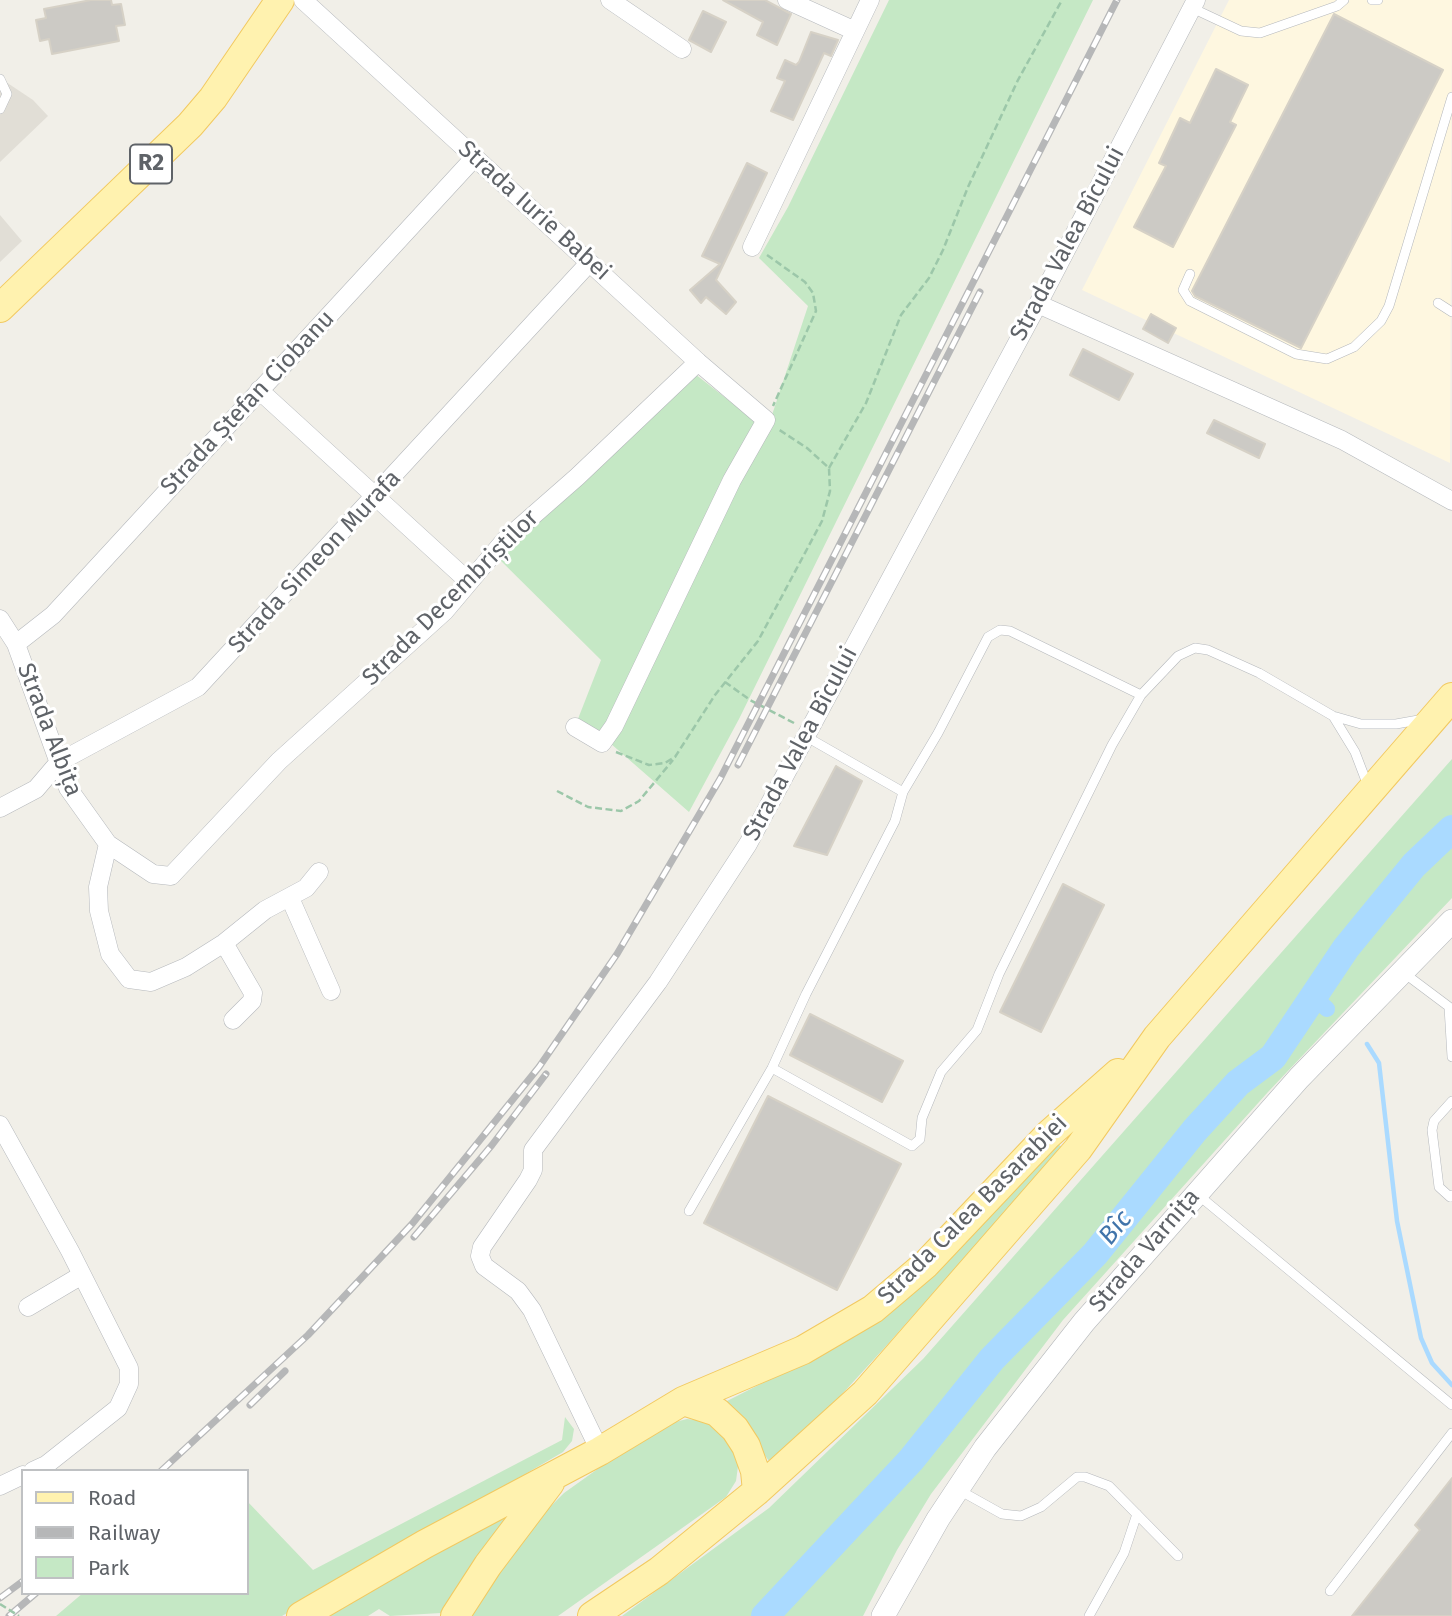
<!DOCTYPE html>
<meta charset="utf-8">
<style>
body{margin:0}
#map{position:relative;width:1452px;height:1616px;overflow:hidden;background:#f1efe8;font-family:"Fira Sans",sans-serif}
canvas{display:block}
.legend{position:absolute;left:21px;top:1469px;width:228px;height:126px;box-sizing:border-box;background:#fff;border:2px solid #bfc1c3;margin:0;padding:9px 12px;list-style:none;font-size:21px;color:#5f6368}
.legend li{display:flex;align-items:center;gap:14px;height:35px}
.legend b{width:35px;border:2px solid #bfc1c3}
</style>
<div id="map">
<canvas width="1452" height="1616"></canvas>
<ul class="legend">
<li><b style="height:9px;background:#fff2af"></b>Road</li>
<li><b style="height:9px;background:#b6b7b8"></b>Railway</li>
<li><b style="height:19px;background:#c5e8c5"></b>Park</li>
</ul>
</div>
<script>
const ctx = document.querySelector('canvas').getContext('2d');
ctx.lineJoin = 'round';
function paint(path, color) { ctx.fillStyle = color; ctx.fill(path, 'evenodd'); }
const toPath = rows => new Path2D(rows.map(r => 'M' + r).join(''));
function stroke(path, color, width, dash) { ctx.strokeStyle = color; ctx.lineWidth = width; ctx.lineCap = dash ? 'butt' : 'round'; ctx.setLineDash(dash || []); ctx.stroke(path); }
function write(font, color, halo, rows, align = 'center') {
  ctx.font = font + ' "Fira Sans",sans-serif'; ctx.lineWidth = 6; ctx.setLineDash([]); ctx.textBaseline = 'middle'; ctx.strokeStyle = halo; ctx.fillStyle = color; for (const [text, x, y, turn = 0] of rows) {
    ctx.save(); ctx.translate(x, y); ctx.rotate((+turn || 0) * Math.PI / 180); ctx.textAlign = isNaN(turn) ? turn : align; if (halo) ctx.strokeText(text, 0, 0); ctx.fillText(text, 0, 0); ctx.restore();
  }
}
paint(toPath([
 [1229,0,1452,0,1450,463,1082,290]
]), '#fef7e0');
paint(toPath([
 [0,78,33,100,48,116,0,162],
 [0,215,22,241,0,262]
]), '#e1ded6');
paint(toPath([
 [889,0,1093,0,739,719,689,812,610,743,772,415,808,306,759,258,788,207],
 [695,374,759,424,602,734,576,724,601,660,494,554],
 [1452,759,1452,898,1268,1092,1063,1320,931,1494,897,1550,863,1616,622,1616,769,1508,923,1359],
 [1055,1142,1062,1147,887,1345,832,1405,769,1461,725,1402,814,1357],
 [565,1417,574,1429,572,1441,563,1452,282,1616,56,1616,83,1593,247,1593,247,1501,313,1570,562,1440],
 [687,1419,704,1421,722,1429,739,1459,736,1481,726,1497,558,1616,465,1616,524,1533,564,1493,620,1453,675,1422],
 [507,1516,508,1522,455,1599,441,1613,390,1616,379,1609,368,1616,317,1616]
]), '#c5e8c5');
stroke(toPath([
 [1367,1044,1379,1063,1397,1221,1421,1338,1432,1363,1452,1385]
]), '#aadaff', 4.5);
stroke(toPath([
 [1314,997,1327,1009]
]), '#aadaff', 16);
stroke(toPath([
 [765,1616,911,1460,992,1359,1095,1254,1195,1130,1238,1083,1273,1057,1346,948,1414,865,1452,829]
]), '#aadaff', 28);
const building = toPath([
 [91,0,111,0,112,5,121,4,125,25,116,26,119,41,52,54,49,39,40,41,36,20,46,18,44,9,91,0],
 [723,0,765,0,791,14,777,45,757,35,763,22,723,0],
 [703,11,726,22,711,52,689,40,703,11],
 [1334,14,1443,70,1301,348,1195,296,1192,291,1334,14],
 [811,32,838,40,831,56,824,53,793,120,771,111,785,81,777,78,785,60,796,65,799,62,811,32],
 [1216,69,1248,85,1230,122,1236,125,1173,247,1134,227,1166,166,1159,163,1180,118,1190,123,1216,69],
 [747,163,767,173,716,280,736,302,726,314,706,297,701,303,690,290,720,264,702,256,747,163],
 [1151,314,1176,328,1168,343,1143,329,1151,314],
 [1083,349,1133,374,1119,400,1070,375,1083,349],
 [1214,420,1265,444,1259,458,1207,433,1214,420],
 [836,766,862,781,827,855,794,846,836,766],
 [1063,884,1104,905,1041,1032,1000,1012,1063,884],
 [810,1014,903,1061,882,1102,790,1055,810,1014],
 [768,1096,901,1164,837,1290,704,1223,768,1096],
 [1452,1478,1452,1616,1352,1616,1420,1530,1415,1525,1452,1478]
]);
paint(building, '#cccac5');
stroke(building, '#d6d1c6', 2);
const service = toPath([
 [1372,0,1378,0],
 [1192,8,1241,31,1260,33,1337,6,1344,0],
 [0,79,7,94,0,109],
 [1190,274,1183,290,1190,301,1296,354,1327,359,1354,347,1381,321,1389,306,1452,97],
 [1438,303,1452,312],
 [1333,716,1355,752,1368,786],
 [805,736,903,792],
 [1404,973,1452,1009],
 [1449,1007,1452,1057],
 [772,1068,912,1146,920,1139,922,1118,941,1072,977,1030,999,974,1112,745,1141,695,1178,656,1195,648,1208,650,1259,673,1333,716,1361,724,1396,724,1424,719],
 [1452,1101,1434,1121,1432,1130,1439,1187,1450,1197,1452,1195],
 [1197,1194,1452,1405],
 [689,1211,772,1068,806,994,895,821,903,792,938,733,988,637,1000,630,1010,631,1141,695],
 [959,1490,1002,1514,1021,1516,1041,1507,1077,1477,1085,1477,1109,1486,1178,1556],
 [1330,1591,1452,1433],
 [1089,1616,1124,1553,1137,1514]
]);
const minor = toPath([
 [303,0,698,362,766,420,732,480,614,726,602,743,575,727],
 [610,0,682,49],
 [787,0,855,31],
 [752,247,870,0],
 [1038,304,1342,440,1452,501],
 [259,390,468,581],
 [0,619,16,644,68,788,108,844,98,887,99,911,110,954,129,979,151,982,186,967,224,943,265,910,306,888,319,872],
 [16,644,53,615,475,157],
 [0,808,36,789,59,762,198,687,589,263],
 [108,844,153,874,171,876,279,761,445,611,504,541,577,477,698,362],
 [290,898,331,991],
 [224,943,253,993,252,1001,233,1020],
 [0,1125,70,1251,129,1368,129,1384,118,1408,46,1465,33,1471],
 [28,1307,82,1275],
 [600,1451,532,1310,518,1291,484,1266,480,1256,482,1247,528,1180,533,1170,533,1150,658,982,748,844,1038,304,1196,0],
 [0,1486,23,1475]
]);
const tertiary = toPath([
 [883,1616,938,1519,985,1448,1084,1322,1299,1078,1452,921]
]);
const primary = toPath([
 [0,308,190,125,213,98,280,0],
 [683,1401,717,1412,735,1429,746,1446,755,1471,757,1491],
 [301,1616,425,1544,600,1451,683,1401,803,1350,873,1309,926,1264,1048,1135,1118,1073],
 [455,1616,488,1565,550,1483],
 [592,1616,659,1571,757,1491,865,1393,1078,1149,1157,1037,1452,697]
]);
stroke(service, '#b5b8bc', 10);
stroke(minor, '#b5b8bc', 19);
stroke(tertiary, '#b5b8bc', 24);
stroke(primary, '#f2c960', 30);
stroke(toPath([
 [767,255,805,282,813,293,816,311,773,406],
 [829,468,866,403,901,315,929,278,943,250,968,187,1018,80,1062,0],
 [725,682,750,700,794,723],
 [616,752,649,765,665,763,675,757,715,695,758,641,822,521,830,491,829,468,807,448,778,429],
 [557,791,588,807,621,811,639,801,673,760]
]), '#9cc7a9', 2.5, [7, 3.5]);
stroke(service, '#fff', 9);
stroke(minor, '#fff', 18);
stroke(tertiary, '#fff', 23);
stroke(primary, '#fff2af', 28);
const rail = toPath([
 [738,765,980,292],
 [414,1237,492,1145,546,1074],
 [250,1405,285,1371],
 [161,1471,308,1335,412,1224,539,1067,617,954,720,779,1117,0],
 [0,1598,23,1581],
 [9,1616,36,1593]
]);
stroke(rail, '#b6b7b8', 7);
stroke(rail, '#fff', 4.5, [13]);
stroke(toPath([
 [0,1604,19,1616]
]), '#9cc7a9', 2.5, [7, 3.5]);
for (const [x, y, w] of [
 [151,164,42]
]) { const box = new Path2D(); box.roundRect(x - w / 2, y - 19.5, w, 39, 5); ctx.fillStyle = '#fff'; ctx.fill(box); stroke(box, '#5f6368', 2); }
write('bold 23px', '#5f6368', null, [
 ["R2",151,164]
]);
write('24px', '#5f6368', '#fff', [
 ["Strada Iurie Babei",534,211,42],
 ["Strada Valea Bîcului",1068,244,-62],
 ["Strada Ștefan Ciobanu",248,403,-47],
 ["Strada Simeon Murafa",315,562,-47],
 ["Strada Decembriștilor",451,598,-45],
 ["Strada Albița",49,730,69],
 ["Strada Valea Bîcului",801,744,-62],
 ["Strada Calea Basarabiei",973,1210,-45],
 ["Strada Varnița",1145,1251,-49]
]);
write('italic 26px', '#4174aa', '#fff', [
 ["Bîc",1116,1228,-51]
]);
</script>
